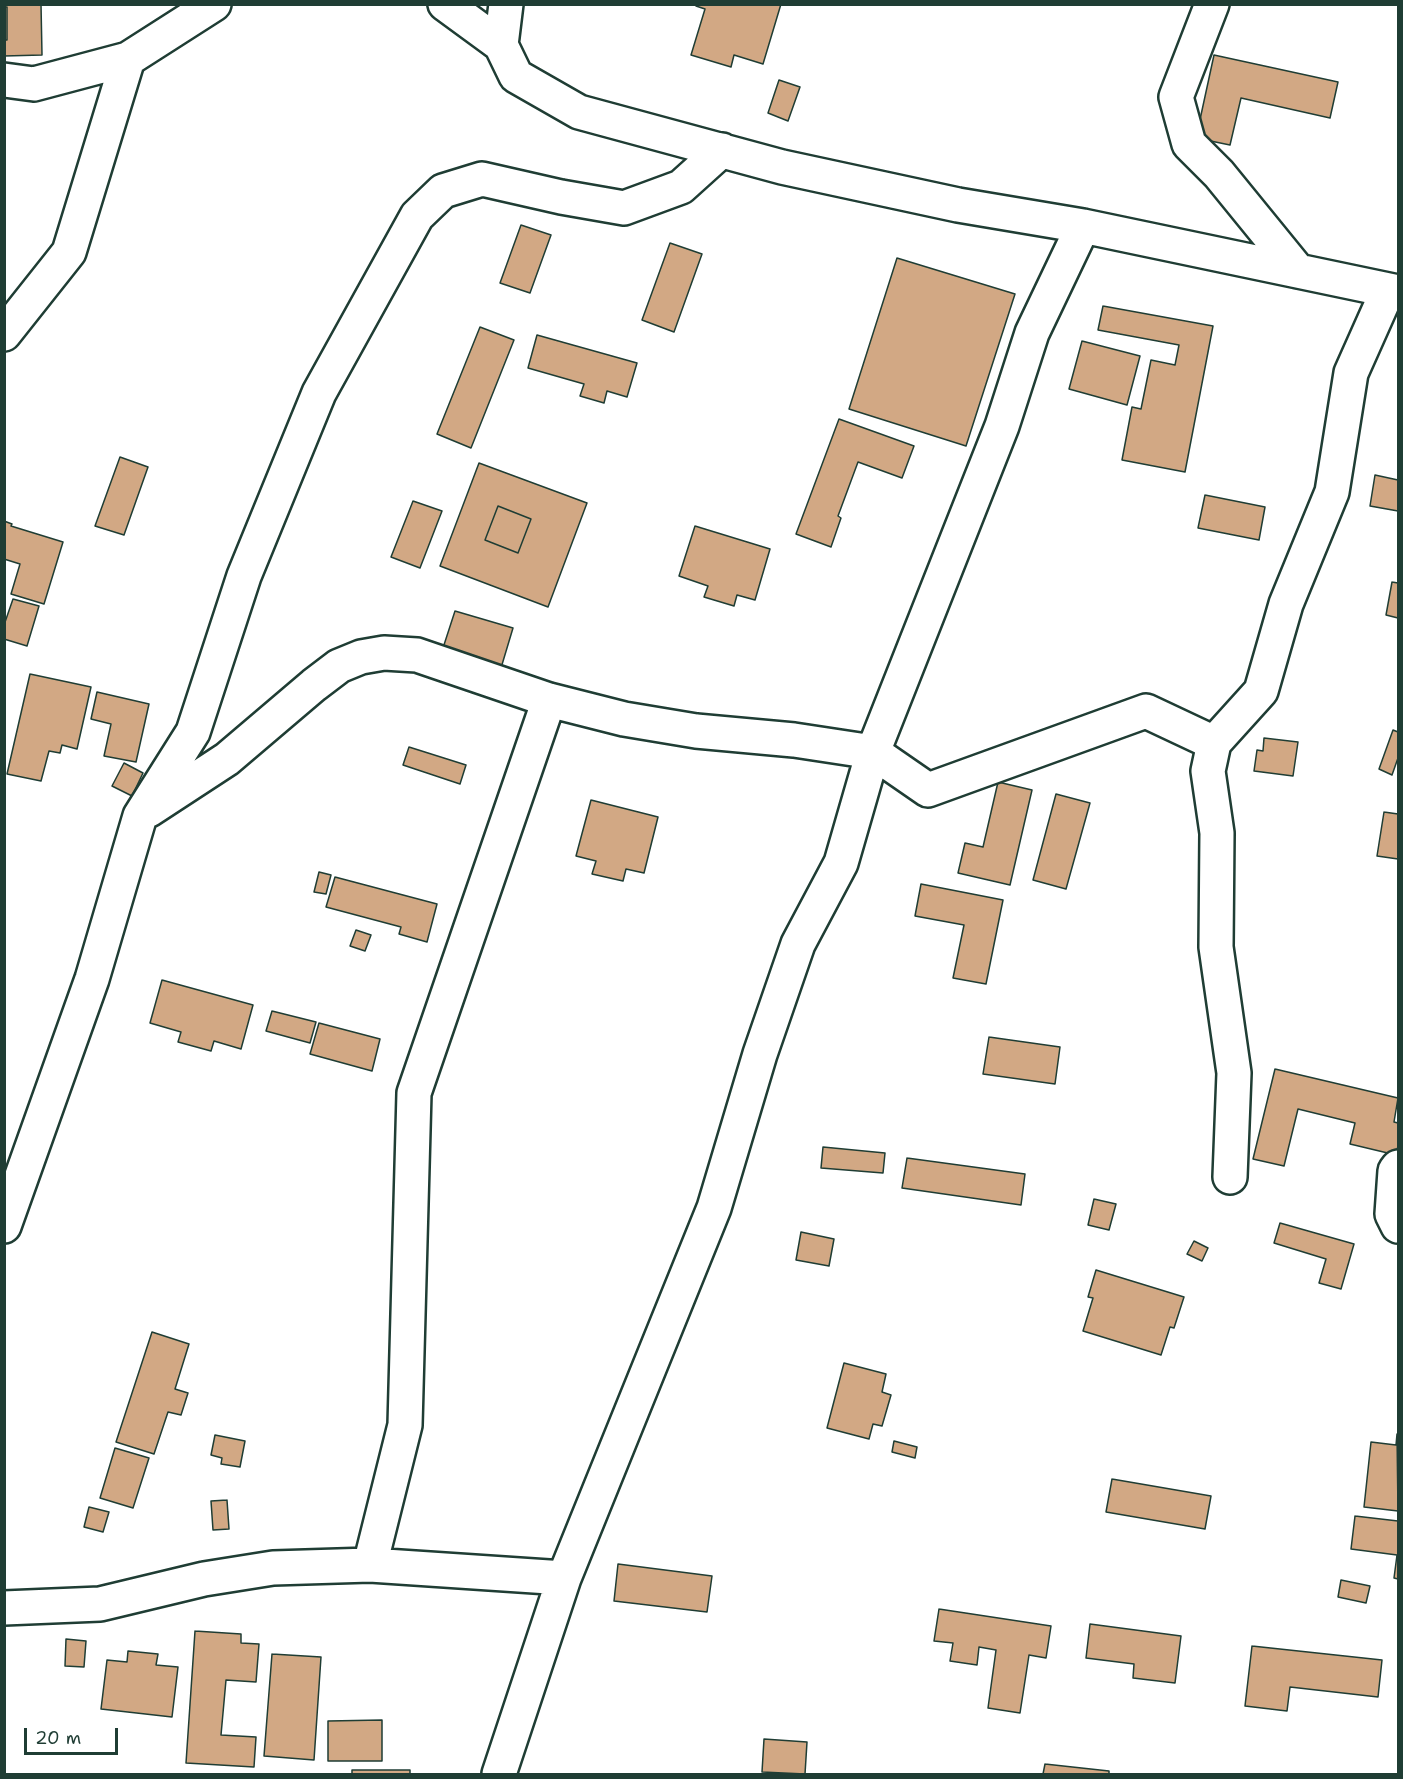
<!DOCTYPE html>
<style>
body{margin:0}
#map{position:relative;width:1403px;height:1779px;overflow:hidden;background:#fff;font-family:"Shantell Sans",sans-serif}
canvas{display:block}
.frame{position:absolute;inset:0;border:6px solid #1f3d34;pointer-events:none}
.scale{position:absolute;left:24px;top:1728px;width:94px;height:27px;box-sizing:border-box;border:3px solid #1f3d34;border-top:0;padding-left:8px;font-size:18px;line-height:21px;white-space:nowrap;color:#1f3d34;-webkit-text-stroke:4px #fff;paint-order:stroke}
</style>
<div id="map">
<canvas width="1403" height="1779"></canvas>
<div class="frame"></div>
<div class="scale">20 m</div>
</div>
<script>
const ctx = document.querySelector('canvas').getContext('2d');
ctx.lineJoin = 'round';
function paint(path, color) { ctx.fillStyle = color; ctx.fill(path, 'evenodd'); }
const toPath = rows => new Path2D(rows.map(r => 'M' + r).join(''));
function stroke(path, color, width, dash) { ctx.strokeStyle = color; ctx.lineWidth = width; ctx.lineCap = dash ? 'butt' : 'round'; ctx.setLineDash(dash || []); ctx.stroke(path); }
const building = toPath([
 [4,4,41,4,42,55,4,56,4,40,7,40,7,7,4,7,4,4],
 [696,4,781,4,763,64,734,55,731,67,691,55,705,9,696,6,696,4],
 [4,7,7,7,7,40,4,40,4,7],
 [1214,55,1338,82,1330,118,1241,98,1230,145,1196,138,1214,55],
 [779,80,800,87,788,121,768,113,779,80],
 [521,225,551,235,530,293,500,283,521,225],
 [670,243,702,254,674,332,642,320,670,243],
 [897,258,1015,294,966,446,849,409,897,258],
 [1103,306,1213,326,1185,472,1122,460,1132,407,1141,409,1151,360,1175,365,1179,345,1098,330,1103,306],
 [480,327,514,340,471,448,437,434,480,327],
 [537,335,637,363,627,397,607,391,604,403,580,396,584,384,528,368,537,335],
 [1082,341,1140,356,1127,405,1069,389,1082,341],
 [839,419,914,446,902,478,858,462,838,516,841,518,831,547,796,534,839,419],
 [120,457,148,467,124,535,95,526,120,457],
 [479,463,587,503,548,607,440,566,479,463],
 [498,506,531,519,518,553,485,540,498,506],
 [1375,475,1398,480,1398,511,1370,506,1375,475],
 [1205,495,1265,507,1259,540,1198,528,1205,495],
 [413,501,442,511,420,568,391,557,413,501],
 [498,506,531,519,518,553,485,540,498,506],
 [4,521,12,524,11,526,63,542,44,604,11,594,20,564,4,559,4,521],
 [695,526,770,549,755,600,737,595,734,606,704,597,708,586,679,576,695,526],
 [1392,582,1398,583,1398,618,1386,615,1392,582],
 [13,599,39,606,27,646,4,639,4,625,13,599],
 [455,611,513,628,501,668,442,651,455,611],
 [30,674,91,687,77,749,62,745,60,753,49,751,41,781,7,774,30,674],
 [97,692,149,704,136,762,104,756,111,724,91,719,97,692],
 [1393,730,1398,732,1398,758,1392,775,1379,769,1393,730],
 [1264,738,1298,742,1293,776,1254,771,1257,750,1263,751,1264,738],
 [409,747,466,765,460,784,403,765,409,747],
 [124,763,143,773,132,796,112,786,124,763],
 [998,782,1032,790,1010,885,958,873,965,843,983,847,998,782],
 [1056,794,1090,803,1066,889,1033,880,1056,794],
 [591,800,658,817,644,873,626,869,623,881,592,874,596,861,576,856,591,800],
 [1384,812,1398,814,1398,859,1377,856,1384,812],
 [319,872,331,875,326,894,314,892,319,872],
 [335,877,437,904,427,942,399,934,401,927,326,907,335,877],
 [921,884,1003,900,986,984,953,978,964,925,915,916,921,884],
 [356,930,371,935,365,951,350,946,356,930],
 [162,980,253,1005,241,1049,214,1041,211,1051,178,1042,181,1032,150,1023,162,980],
 [272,1011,316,1022,310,1043,266,1031,272,1011],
 [319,1023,380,1039,372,1071,310,1054,319,1023],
 [989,1037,1060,1047,1055,1084,983,1074,989,1037],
 [1275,1069,1398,1098,1394,1122,1398,1123,1398,1146,1396,1155,1350,1144,1355,1123,1298,1109,1284,1166,1253,1159,1275,1069],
 [823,1147,885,1153,883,1173,821,1168,823,1147],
 [907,1158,1025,1174,1021,1205,902,1188,907,1158],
 [1094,1199,1116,1204,1109,1230,1088,1225,1094,1199],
 [1280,1223,1354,1244,1341,1289,1319,1283,1326,1259,1274,1243,1280,1223],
 [801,1232,834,1239,829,1266,796,1260,801,1232],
 [1194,1241,1208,1248,1202,1261,1187,1254,1194,1241],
 [1096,1270,1184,1297,1174,1328,1170,1327,1161,1355,1083,1331,1093,1298,1088,1297,1096,1270],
 [152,1332,189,1344,175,1389,188,1393,181,1415,168,1412,154,1454,116,1442,152,1332],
 [844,1363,886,1374,882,1392,891,1395,882,1426,873,1424,869,1439,827,1428,844,1363],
 [1397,1434,1398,1511,1364,1507,1371,1442,1396,1445,1397,1434],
 [215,1435,245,1441,240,1467,221,1464,222,1458,211,1455,215,1435],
 [894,1441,917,1447,915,1458,892,1452,894,1441],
 [115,1448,149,1458,133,1508,100,1498,115,1448],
 [1112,1479,1211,1496,1205,1529,1106,1512,1112,1479],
 [227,1500,229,1529,213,1530,211,1501,227,1500],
 [89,1507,109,1512,103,1532,84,1527,89,1507],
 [1355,1516,1398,1521,1398,1579,1394,1578,1397,1555,1351,1549,1355,1516],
 [618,1564,712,1576,707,1612,614,1601,618,1564],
 [1341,1580,1370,1586,1366,1603,1338,1597,1341,1580],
 [939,1609,1051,1626,1046,1658,1029,1655,1020,1713,988,1708,996,1650,979,1647,977,1665,950,1661,953,1643,934,1641,939,1609],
 [1090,1624,1181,1636,1175,1683,1133,1678,1134,1664,1086,1658,1090,1624],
 [195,1631,241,1634,241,1643,259,1644,256,1682,226,1680,221,1735,256,1737,254,1767,186,1763,195,1631],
 [66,1639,86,1641,84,1667,65,1666,66,1639],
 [1252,1646,1382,1660,1378,1697,1290,1687,1287,1711,1245,1706,1252,1646],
 [128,1651,158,1654,156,1665,178,1667,172,1717,101,1709,107,1660,127,1662,128,1651],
 [272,1654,321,1657,314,1760,264,1756,272,1654],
 [382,1720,382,1761,328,1761,328,1721,382,1720],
 [764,1739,807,1742,805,1774,762,1772,764,1739],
 [1045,1764,1109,1771,1109,1774,1043,1774,1045,1764],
 [352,1770,410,1770,410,1774,352,1774,352,1770]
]);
paint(building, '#d2a884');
stroke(building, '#1f3d34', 1.5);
const minor = toPath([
 [445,4,501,45],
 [506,4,501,45,516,76,579,112,782,167,958,205,1083,226,1398,292],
 [1212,4,1176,97,1189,144,1219,174,1298,271],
 [4,80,34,84,128,59,214,4],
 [4,334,69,252,128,59],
 [149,810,227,759,314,685,339,666,361,657,384,653,417,655,549,700,624,719,696,731,794,740,873,752,928,790,1146,711,1214,743],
 [1398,1167,1395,1171,1392,1214,1398,1226],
 [1230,1177,1234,1073,1216,947,1217,833,1208,771,1214,743,1261,691,1286,604,1332,492,1351,373,1388,290],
 [4,1226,92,979,140,816,193,732,244,576,319,393,417,216,443,191,482,179,561,197,624,208,681,187,722,150],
 [370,1565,405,1425,414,1093,549,700],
 [4,1608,100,1604,204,1579,273,1568,370,1565,564,1578],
 [499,1774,564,1578,714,1208,760,1054,798,944,841,863,873,752,1002,426,1032,333,1083,226]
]);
stroke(minor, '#1f3d34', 38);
stroke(minor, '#fff', 33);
</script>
